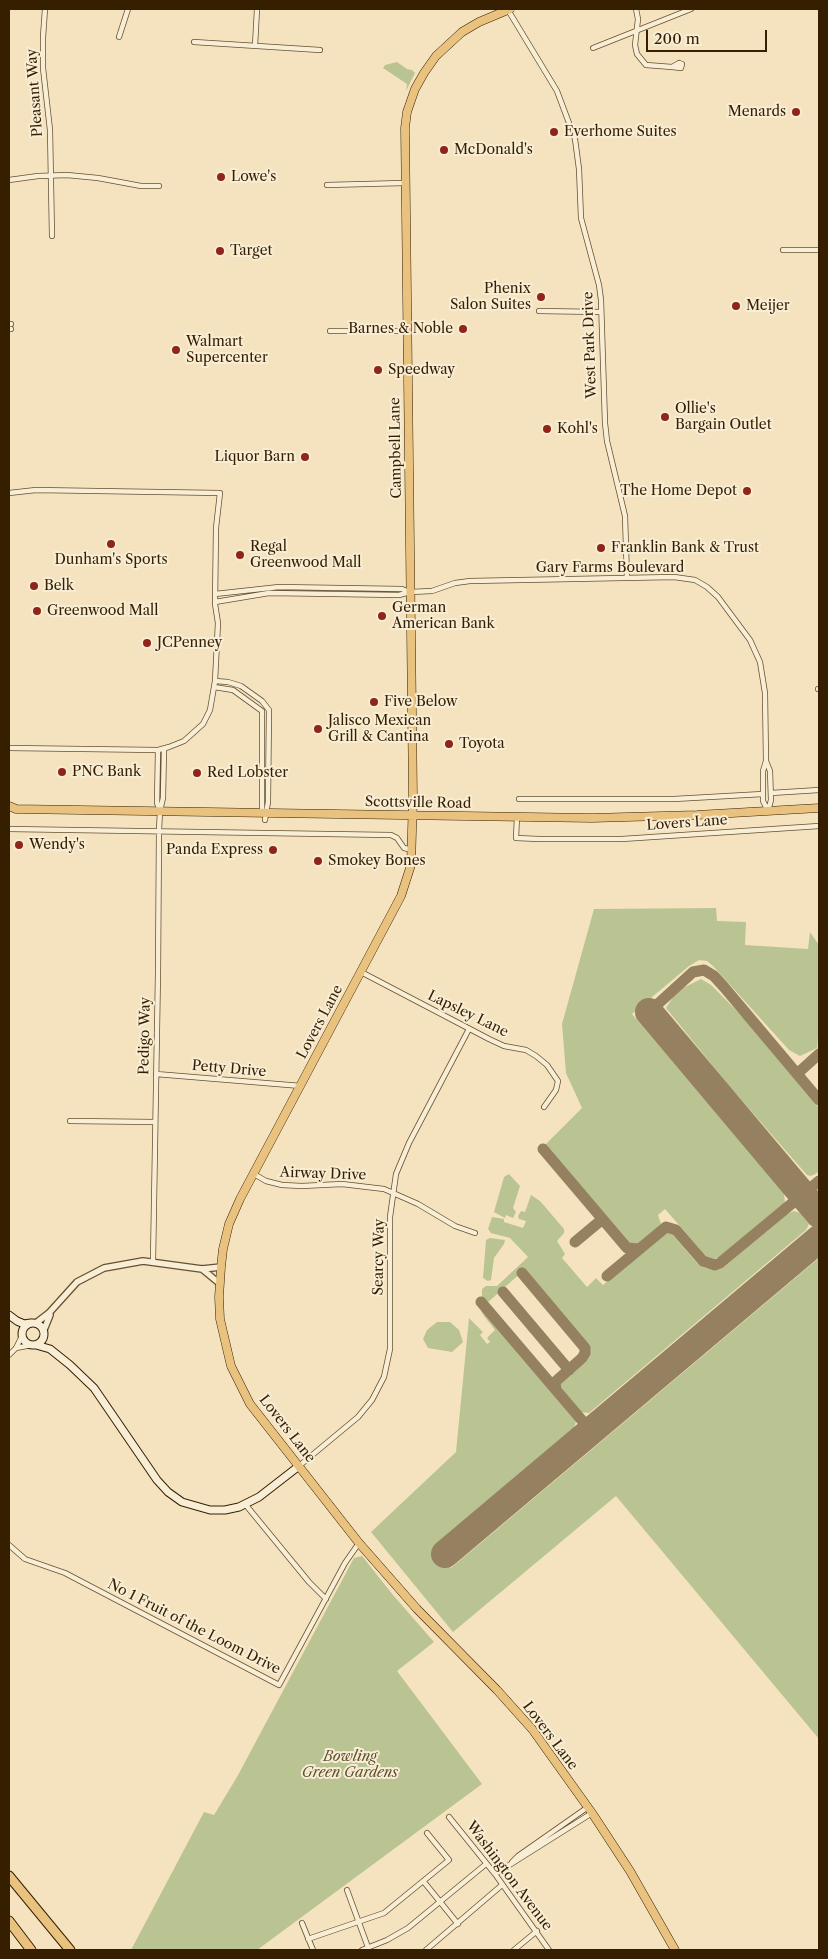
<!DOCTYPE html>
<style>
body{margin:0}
#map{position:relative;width:828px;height:1959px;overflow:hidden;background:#f4e3be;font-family:"Libre Caslon Text",serif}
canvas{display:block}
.frame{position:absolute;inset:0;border:10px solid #361f00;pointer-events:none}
.scale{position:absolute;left:646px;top:30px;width:121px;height:22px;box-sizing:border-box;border:2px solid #361f00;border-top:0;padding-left:6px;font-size:15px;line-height:18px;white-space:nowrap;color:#361f00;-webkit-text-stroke:4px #f8edd5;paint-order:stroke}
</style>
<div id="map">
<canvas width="828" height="1959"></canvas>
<div class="frame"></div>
<div class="scale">200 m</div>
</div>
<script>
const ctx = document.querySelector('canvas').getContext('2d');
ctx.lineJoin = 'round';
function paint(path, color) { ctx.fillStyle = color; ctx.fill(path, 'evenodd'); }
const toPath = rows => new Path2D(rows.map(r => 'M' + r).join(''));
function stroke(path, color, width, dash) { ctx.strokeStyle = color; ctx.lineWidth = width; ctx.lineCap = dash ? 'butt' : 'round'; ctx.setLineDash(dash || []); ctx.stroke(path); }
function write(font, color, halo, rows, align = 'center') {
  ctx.font = font + ' "Libre Caslon Text",serif'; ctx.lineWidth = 4; ctx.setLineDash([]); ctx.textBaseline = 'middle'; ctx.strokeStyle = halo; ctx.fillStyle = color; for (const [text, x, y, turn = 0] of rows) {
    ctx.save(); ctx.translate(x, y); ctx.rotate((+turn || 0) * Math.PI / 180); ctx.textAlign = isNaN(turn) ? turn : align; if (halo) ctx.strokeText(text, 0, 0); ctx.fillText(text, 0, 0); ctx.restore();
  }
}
paint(toPath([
 [397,62,407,69,412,70,415,73,406,91,407,84,383,68,385,65],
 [716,908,717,921,746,922,745,945,808,949,810,932,819,945,819,1026,817,1048,800,1056,789,1050,713,966,707,961,699,960,689,966,632,1014,784,1193,785,1204,781,1208,721,1256,714,1259,706,1256,665,1209,658,1215,661,1224,657,1230,641,1244,635,1246,629,1245,545,1145,582,1108,566,1073,562,1024,594,909],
 [701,979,711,985,753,1027,819,1108,819,1171,817,1173,811,1176,807,1175,730,1087,666,1008,673,997,683,988],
 [509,1174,520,1186,513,1208,516,1212,513,1218,506,1215,505,1218,494,1212,504,1177],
 [531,1195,540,1201,564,1229,564,1233,557,1241,565,1254,562,1258,587,1287,596,1278,603,1285,662,1235,667,1233,673,1235,697,1263,705,1268,716,1270,724,1267,787,1214,794,1211,800,1213,809,1224,806,1230,589,1413,579,1412,560,1387,560,1381,586,1357,589,1352,523,1271,487,1303,482,1297,482,1289,486,1286,497,1286,528,1257,510,1238,491,1233,488,1229,492,1217,504,1219,504,1222,523,1228,526,1221,519,1219,518,1216,521,1211,525,1212],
 [490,1238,505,1240,504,1244,494,1258,491,1280,488,1281,483,1278,486,1240],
 [819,1258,819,1739,616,1496,453,1632,371,1532,456,1452,469,1318,483,1332,480,1335,487,1344,490,1342,487,1338,495,1330,484,1316,481,1311,482,1306,516,1346,516,1348,576,1421,574,1429,433,1547,451,1568],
 [437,1322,450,1322,459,1330,463,1342,452,1352,428,1348,423,1339,427,1330],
 [362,1556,393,1595,434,1642,397,1671,482,1784,257,1950,131,1950,204,1812,214,1815,237,1777,354,1558]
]), '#bac493');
stroke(toPath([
 [649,1012,693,972,704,970,714,976,724,987,819,1100],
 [798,1073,819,1054],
 [543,1149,627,1248,639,1249],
 [575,1242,599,1222,603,1220],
 [522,1273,585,1348,585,1353,582,1358,555,1382,556,1390],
 [607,1276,666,1227,676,1230,703,1261,715,1265,720,1263,819,1181],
 [503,1292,569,1370],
 [481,1302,591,1431]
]), '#95815f', 11);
stroke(toPath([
 [649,1012,819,1214],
 [445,1554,819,1239]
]), '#95815f', 28);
const minor = toPath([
 [45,9,43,37,43,68,50,130,52,236],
 [636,9,638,19,635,45,637,54,646,65,672,67],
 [508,10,557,91,575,139,579,169,581,218,599,285,601,300,605,423,607,441,625,516,627,578],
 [119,37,128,9],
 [194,42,320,50],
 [255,46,257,9],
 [593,48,691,9],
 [679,63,682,64,681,68,672,67,679,63],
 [9,180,38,176,67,175,98,178,141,186,159,186],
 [327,185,404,183],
 [783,250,819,250],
 [539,311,601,312],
 [9,324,11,324],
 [9,329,11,329],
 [330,331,406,331],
 [9,493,36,490,220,493,216,528,215,604,218,623,215,681,210,710,203,724,184,741,169,747,158,750,9,748],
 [215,594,279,587,402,589,409,592],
 [215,602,269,593,399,595,410,592,432,591,455,583,470,581,674,577,695,580,707,587,718,597,750,640,760,662,765,693,766,761,763,771,763,801,768,811],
 [215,681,228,682,241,686,262,701,269,710,268,802,265,820],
 [214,687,233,690,262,711,262,814],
 [818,689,819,689],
 [158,750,157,803,160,810],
 [766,761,770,771,771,800,768,811],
 [771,793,819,790],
 [519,799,674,799,763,794],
 [517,817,516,838,539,839,622,839,819,826],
 [9,829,391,835,397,838,404,848,413,850],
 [361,972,489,1039,504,1046,526,1050,536,1056,547,1065,558,1081,556,1090,544,1107],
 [156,1074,301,1086],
 [70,1121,155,1122],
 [254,1174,266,1181,282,1185,302,1186,342,1184,384,1189,418,1204,455,1226,475,1233],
 [153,1261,158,973,159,830,160,811,163,798,164,749],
 [16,1348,32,1345],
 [9,1355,16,1348,22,1336],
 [299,1466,358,1417,372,1400,384,1377,390,1349,390,1217,396,1174,409,1143,469,1029],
 [245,1504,309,1582,326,1599],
 [9,1545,25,1559,65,1573,279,1685,345,1563,359,1543],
 [449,1817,495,1874,549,1950],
 [512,1862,518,1856,588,1807],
 [495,1874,592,1813],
 [424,1882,458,1924],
 [347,1890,369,1950],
 [302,1923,313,1950],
 [308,1939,384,1913,449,1860,427,1833],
 [362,1950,387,1940,408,1928,486,1864],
 [426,1950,502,1885],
 [514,1950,537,1931]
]);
const tertiary = toPath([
 [202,1269,219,1283],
 [36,1323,49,1313,77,1282,104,1268,143,1261,202,1269,221,1267],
 [44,1330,50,1315]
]);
const secondary = toPath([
 [9,1315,17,1321,24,1324,31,1323],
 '22 1334a11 11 0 1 1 22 0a11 11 0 1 1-22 0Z',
 [36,1345,50,1349,70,1365,94,1388,157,1480,168,1492,182,1502,210,1510,225,1510,239,1507,259,1497,299,1466]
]);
const primary = toPath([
 [510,9,479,22,462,32,436,56,424,73,415,89,407,112,405,128,413,797,411,865,401,896,240,1199,229,1224,223,1249,221,1267,219,1297,220,1319,231,1366,250,1404,359,1543,417,1609,497,1690,532,1729,592,1813,630,1871,675,1950],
 [9,806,16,809,592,818,697,815,819,808]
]);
const motorway = toPath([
 [9,1876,70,1950],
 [9,1921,31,1950]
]);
stroke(minor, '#665030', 6);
stroke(tertiary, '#665030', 8);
stroke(secondary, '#361f00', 9);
stroke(primary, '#361f00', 9);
stroke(motorway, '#361f00', 11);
stroke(minor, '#f8edd5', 4.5);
stroke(tertiary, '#f8edd5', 5.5);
stroke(secondary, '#f8edd5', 7);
stroke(primary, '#eac27f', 8);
stroke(motorway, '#eac27f', 9);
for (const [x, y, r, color] of [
 [796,112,5,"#8f2418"],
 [554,132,5,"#8f2418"],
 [444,150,5,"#8f2418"],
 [221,177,5,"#8f2418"],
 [220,251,5,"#8f2418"],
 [541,297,5,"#8f2418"],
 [736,306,5,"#8f2418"],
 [463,329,5,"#8f2418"],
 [176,350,5,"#8f2418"],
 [378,370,5,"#8f2418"],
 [665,417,5,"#8f2418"],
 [547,429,5,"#8f2418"],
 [305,457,5,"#8f2418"],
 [747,491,5,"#8f2418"],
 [111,544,5,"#8f2418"],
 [601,548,5,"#8f2418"],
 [240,555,5,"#8f2418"],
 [34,586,5,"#8f2418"],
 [37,611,5,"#8f2418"],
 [382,616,5,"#8f2418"],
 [147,643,5,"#8f2418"],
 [374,702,5,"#8f2418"],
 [318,729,5,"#8f2418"],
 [449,744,5,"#8f2418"],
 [62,772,5,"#8f2418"],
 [197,773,5,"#8f2418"],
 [19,845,5,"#8f2418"],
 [273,850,5,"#8f2418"],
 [318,861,5,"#8f2418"]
]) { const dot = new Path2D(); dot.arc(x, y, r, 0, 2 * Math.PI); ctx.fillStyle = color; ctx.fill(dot); stroke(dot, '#f8edd5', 2); }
write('14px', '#361f00', '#f8edd5', [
 ["Pleasant Way",35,93,-94],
 ["West Park Drive",590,345,-92],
 ["Campbell Lane",396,448,-91],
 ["Gary Farms Boulevard",610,568],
 ["Scottsville Road",418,803,1],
 ["Lovers Lane",687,823,-4],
 ["Lapsley Lane",468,1014,26],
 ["Lovers Lane",320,1022,-62],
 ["Pedigo Way",145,1036,-89],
 ["Petty Drive",229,1069,5],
 ["Airway Drive",323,1174,2],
 ["Searcy Way",379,1257,-89],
 ["Lovers Lane",287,1429,52],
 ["No 1 Fruit of the Loom Drive",194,1627,27],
 ["Lovers Lane",550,1736,53],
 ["Washington Avenue",509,1876,53]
]);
write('14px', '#361f00', '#f8edd5', [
 ["Menards",786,112,"right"],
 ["Everhome Suites",564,132],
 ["McDonald's",454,150],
 ["Lowe's",231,177],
 ["Target",230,251],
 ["Phenix",531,289,"right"],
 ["Salon Suites",531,305,"right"],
 ["Meijer",746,306],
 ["Barnes & Noble",453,329,"right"],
 ["Walmart",186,342],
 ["Supercenter",186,358],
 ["Speedway",388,370],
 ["Ollie's",675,409],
 ["Bargain Outlet",675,425],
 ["Kohl's",557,429],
 ["Liquor Barn",295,457,"right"],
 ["The Home Depot",737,491,"right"],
 ["Regal",250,547],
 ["Greenwood Mall",250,563],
 ["Franklin Bank & Trust",611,548],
 ["Dunham's Sports",111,560,"center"],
 ["Belk",44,586],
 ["German",392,608],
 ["American Bank",392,624],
 ["Greenwood Mall",47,611],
 ["JCPenney",157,643],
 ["Five Below",384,702],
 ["Jalisco Mexican",328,721],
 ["Grill & Cantina",328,737],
 ["Toyota",459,744],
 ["PNC Bank",72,772],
 ["Red Lobster",207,773],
 ["Wendy's",29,845],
 ["Panda Express",263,850,"right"],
 ["Smokey Bones",328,861]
], 'left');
write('italic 14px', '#5e512c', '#f8edd5', [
 ["Bowling",350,1757],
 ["Green Gardens",350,1773]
]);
</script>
